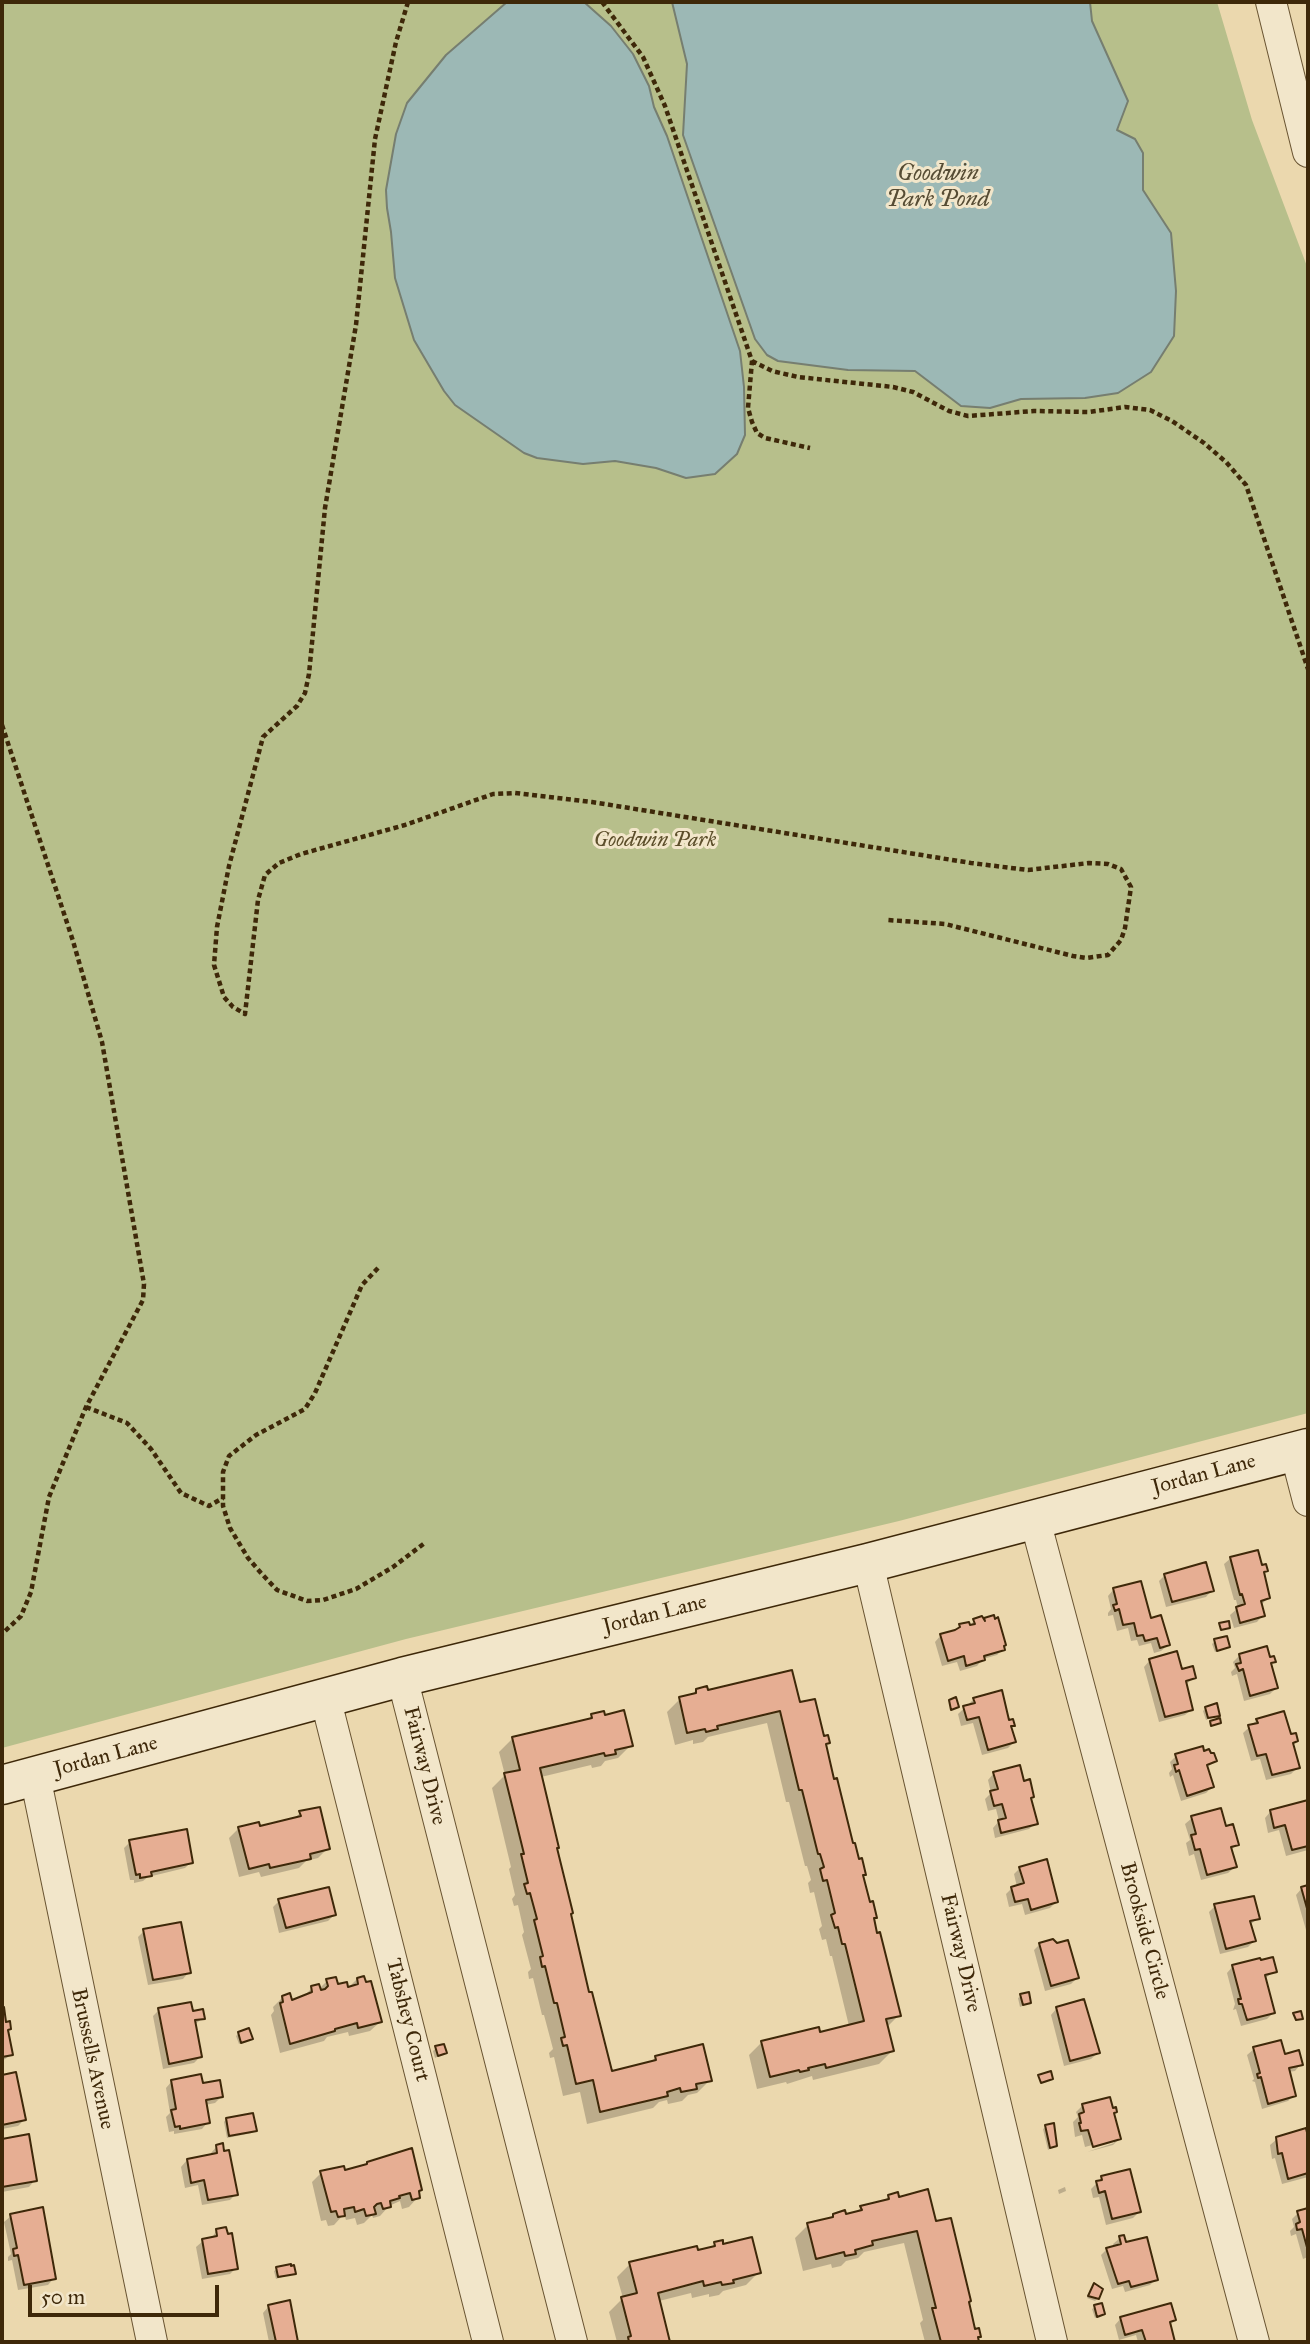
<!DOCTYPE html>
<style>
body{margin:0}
#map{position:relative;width:1310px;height:2344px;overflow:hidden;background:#ebd8ae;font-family:"IM FELL Great Primer",serif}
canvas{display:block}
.frame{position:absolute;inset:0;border:4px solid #3e2809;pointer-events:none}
.scale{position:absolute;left:28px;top:2285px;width:191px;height:32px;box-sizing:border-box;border:4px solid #3e2809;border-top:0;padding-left:9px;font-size:21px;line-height:24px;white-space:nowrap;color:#3e2809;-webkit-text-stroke:5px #f2e6ca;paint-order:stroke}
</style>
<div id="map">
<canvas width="1310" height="2344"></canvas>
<div class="frame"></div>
<div class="scale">50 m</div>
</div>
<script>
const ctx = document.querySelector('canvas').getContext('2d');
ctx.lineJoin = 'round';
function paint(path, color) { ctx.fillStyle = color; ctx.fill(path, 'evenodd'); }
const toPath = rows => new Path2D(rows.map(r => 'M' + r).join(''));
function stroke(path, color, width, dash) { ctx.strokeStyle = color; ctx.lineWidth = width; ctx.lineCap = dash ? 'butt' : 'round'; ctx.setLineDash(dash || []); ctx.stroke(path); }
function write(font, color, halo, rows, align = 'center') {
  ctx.font = font + ' "IM FELL Great Primer",serif'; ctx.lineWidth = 6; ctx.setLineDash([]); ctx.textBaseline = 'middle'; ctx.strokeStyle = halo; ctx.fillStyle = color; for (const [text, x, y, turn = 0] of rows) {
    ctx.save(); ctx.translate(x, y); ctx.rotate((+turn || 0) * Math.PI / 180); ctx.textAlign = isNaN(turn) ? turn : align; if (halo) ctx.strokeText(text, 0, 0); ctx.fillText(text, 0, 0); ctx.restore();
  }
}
paint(toPath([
 [2,2,1217,2,1252,120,1308,269,1308,1413,899,1521,406,1639,2,1748]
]), '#b7bf8b');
const water = toPath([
 [507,2,584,2,611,26,633,54,649,86,654,107,667,136,740,351,744,387,745,435,737,454,715,474,686,478,656,468,615,461,583,464,537,458,524,453,455,405,444,391,414,340,395,278,391,232,387,208,386,190,396,134,407,103,446,55,507,2],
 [672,2,1090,2,1092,21,1128,101,1117,130,1135,139,1143,153,1143,190,1171,233,1176,291,1174,336,1151,372,1118,393,1085,398,1021,399,990,408,961,406,915,371,848,370,778,361,767,355,755,339,683,135,687,64,672,2]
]);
paint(water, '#9cb8b5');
stroke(water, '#767e70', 2);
paint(toPath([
 [1231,1558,1263,1573,1268,1598,1261,1605,1263,1615,1257,1622,1234,1628,1230,1615,1238,1608,1236,1600,1234,1600,1224,1564],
 [1165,1575,1212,1590,1206,1597,1166,1607,1159,1581],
 [1114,1589,1150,1620,1168,1645,1161,1651,1154,1653,1151,1643,1139,1646,1137,1640,1131,1641,1128,1628,1117,1631,1113,1615,1108,1616,1108,1613,1111,1609,1108,1596],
 [985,1620,1003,1649,997,1655,983,1659,977,1666,960,1671,957,1662,942,1666,935,1642,941,1635,954,1632,960,1626,968,1627,974,1621],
 [1215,1641,1228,1647,1215,1652,1212,1644],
 [1240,1655,1274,1661,1270,1665,1276,1688,1270,1694,1244,1701,1237,1674,1232,1676,1231,1672,1235,1668,1233,1662],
 [1150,1660,1194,1678,1185,1685,1192,1709,1185,1715,1159,1722,1144,1667],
 [696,1690,798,1704,828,1743,825,1746,852,1845,864,1874,862,1877,869,1904,875,1917,873,1920,899,2015,886,2028,892,2051,879,2064,813,2080,812,2076,787,2084,786,2082,757,2089,749,2055,762,2042,818,2034,849,2026,832,1956,830,1956,826,1939,822,1940,819,1929,822,1926,814,1892,810,1893,808,1883,811,1880,807,1866,805,1866,789,1802,786,1802,767,1723,708,1737,703,1742,693,1744,693,1740,675,1745,667,1712,680,1699,691,1696],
 [974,1699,1013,1725,1010,1728,1014,1742,1008,1748,982,1755,973,1723,961,1726,958,1714],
 [1206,1708,1218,1715,1206,1720,1203,1711],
 [592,1716,631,1745,618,1758,605,1761,601,1766,592,1768,591,1765,541,1777,569,1915,588,1994,610,2073,649,2064,656,2057,710,2080,697,2093,688,2095,682,2101,668,2104,667,2100,659,2102,653,2108,587,2124,580,2092,563,2096,554,2057,550,2058,549,2053,553,2049,544,2015,542,2015,533,1978,529,1979,528,1972,531,1969,522,1935,524,1932,518,1905,514,1906,512,1899,515,1895,509,1869,511,1867,492,1788,505,1775,499,1752,512,1739,586,1721],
 [1257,1720,1296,1741,1292,1745,1298,1767,1291,1774,1266,1780,1260,1759,1251,1761,1243,1733],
 [1203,1753,1215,1761,1206,1768,1212,1787,1206,1793,1181,1801,1173,1775,1170,1777,1169,1773,1172,1769,1170,1762,1176,1756],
 [994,1773,1029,1799,1036,1823,1029,1829,995,1838,993,1828,999,1821,996,1809,988,1811,985,1799,991,1793,988,1780],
 [1308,1802,1308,1850,1286,1856,1279,1830,1268,1833,1265,1818,1271,1811],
 [300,1813,328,1848,318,1858,306,1861,299,1868,261,1877,259,1872,239,1877,229,1838,239,1828,259,1828,293,1820],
 [1192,1818,1225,1828,1237,1844,1231,1850,1235,1867,1228,1873,1201,1880,1194,1854,1189,1856,1186,1843,1190,1840,1185,1824],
 [130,1842,191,1862,185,1868,148,1877,143,1881,134,1883,134,1880,130,1880,124,1848],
 [1020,1868,1056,1902,1050,1908,1025,1915,1022,1904,1009,1907,1006,1894,1012,1888,1017,1887,1014,1874],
 [1308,1887,1308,1930,1306,1930,1296,1895,1302,1888],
 [279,1901,334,1915,328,1921,279,1933,273,1907],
 [1215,1906,1258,1918,1250,1925,1254,1941,1248,1947,1220,1954,1209,1912],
 [144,1931,189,1972,183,1979,148,1985,138,1937],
 [1040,1944,1077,1978,1071,1984,1045,1991,1034,1950],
 [1233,1966,1275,1971,1264,1979,1273,2013,1267,2019,1241,2026,1236,2009,1233,2010,1235,2004,1227,1973],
 [357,1979,380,2022,370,2031,349,2036,348,2032,327,2037,324,2041,280,2053,271,2015,274,2011,273,2007,283,1997,291,2003,302,1998,312,1988,319,1989,327,1981,347,1989],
 [1021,1996,1029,2003,1020,2007,1018,1998],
 [1057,2008,1098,2053,1091,2059,1064,2066,1051,2015],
 [2,2009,5,2024,9,2029,7,2031,11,2055,2,2061],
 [159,2010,203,2018,194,2025,200,2057,194,2063,163,2069,153,2016],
 [239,2033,251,2039,239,2044,236,2036],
 [436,2048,445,2053,435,2058,433,2051],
 [1254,2049,1284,2056,1301,2064,1295,2071,1288,2072,1294,2095,1288,2101,1262,2109,1255,2082,1252,2081,1254,2079,1247,2055],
 [15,2074,24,2120,18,2126,2,2129,2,2077],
 [172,2081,201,2085,221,2097,215,2103,205,2105,208,2122,202,2129,174,2134,174,2131,169,2132,166,2117,170,2113,166,2088],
 [1083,2105,1113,2114,1119,2139,1113,2145,1087,2152,1114,2143,1114,2139,1085,2147,1082,2135,1075,2137,1073,2122,1078,2117,1076,2112],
 [226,2119,255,2130,252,2133,227,2138,224,2122],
 [1046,2127,1055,2146,1048,2150,1043,2129],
 [27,2136,35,2180,29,2187,2,2192,2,2141],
 [1277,2139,1308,2139,1308,2177,1282,2184,1275,2158,1272,2159,1270,2145],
 [217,2146,236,2194,230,2200,202,2205,198,2185,185,2188,181,2167,187,2160,211,2156,211,2153],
 [343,2172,417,2192,418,2197,409,2207,402,2209,400,2201,389,2206,380,2216,373,2218,372,2215,364,2223,357,2225,355,2218,346,2220,344,2214,334,2225,328,2226,326,2220,321,2221,312,2182,321,2173],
 [1102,2178,1139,2212,1133,2218,1106,2225,1099,2197,1093,2198,1091,2189],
 [1065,2187,1066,2191,1059,2194,1058,2190],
 [889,2196,898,2199,935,2223,967,2303,974,2331,979,2336,976,2339,977,2342,925,2342,920,2323,923,2320,904,2243,864,2252,858,2258,846,2261,841,2266,832,2268,831,2264,803,2271,795,2238,808,2225,829,2220,834,2215,855,2214,861,2207,883,2202],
 [1308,2210,1308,2257,1303,2259,1296,2234,1291,2236,1290,2231,1294,2227,1292,2219,1298,2213],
 [11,2216,54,2278,48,2285,18,2290,12,2260,8,2261,8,2257,11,2254,4,2222],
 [225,2229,226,2236,230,2235,236,2268,230,2274,202,2279,196,2247,203,2241,211,2239,217,2230],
 [215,2233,218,2233,220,2244,217,2245],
 [1120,2238,1156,2279,1150,2285,1125,2292,1123,2286,1112,2289,1101,2255,1107,2249,1114,2247,1113,2244],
 [715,2244,722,2246,759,2272,746,2285,723,2291,719,2295,709,2297,709,2294,692,2298,691,2293,659,2301,670,2342,617,2342,609,2312,623,2298,617,2277,630,2264,710,2249],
 [277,2269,294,2273,276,2279,274,2271],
 [1094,2285,1098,2298,1095,2301,1087,2298],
 [288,2302,297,2342,269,2342,263,2313,269,2306],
 [1095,2307,1103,2314,1095,2318,1092,2309],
 [1121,2318,1174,2320,1169,2325,1173,2342,1138,2342,1136,2335,1119,2340,1115,2325]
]), '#0003');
const building = toPath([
 [1258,1550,1262,1565,1266,1564,1268,1571,1264,1572,1270,1598,1261,1601,1265,1616,1240,1623,1236,1607,1245,1604,1242,1594,1240,1595,1230,1557,1258,1550],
 [1206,1562,1214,1591,1172,1602,1164,1574,1206,1562],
 [1141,1581,1151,1618,1161,1615,1170,1645,1160,1648,1157,1638,1145,1641,1143,1635,1137,1636,1134,1623,1123,1625,1119,1609,1115,1611,1113,1605,1117,1604,1113,1588,1141,1581],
 [994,1615,995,1619,998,1617,1006,1645,1004,1646,1005,1650,984,1656,985,1660,966,1666,964,1656,948,1661,940,1634,955,1630,960,1627,959,1624,969,1622,970,1625,975,1624,973,1619,982,1616,985,1621,984,1618,994,1615],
 [1229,1621,1230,1628,1221,1630,1219,1623,1229,1621],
 [1227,1636,1230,1647,1217,1651,1214,1639,1227,1636],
 [1267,1646,1270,1657,1274,1656,1276,1662,1271,1663,1278,1688,1250,1696,1243,1669,1239,1671,1236,1664,1241,1663,1239,1654,1267,1646],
 [1177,1651,1182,1669,1193,1666,1196,1678,1186,1681,1193,1710,1165,1717,1149,1659,1177,1651],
 [792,1670,800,1702,815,1699,824,1736,828,1735,830,1743,826,1744,834,1779,837,1778,853,1843,855,1843,859,1859,862,1858,866,1875,863,1875,870,1902,873,1901,877,1918,874,1918,877,1933,880,1932,901,2016,886,2019,894,2051,826,2068,825,2064,808,2068,809,2070,800,2072,799,2070,770,2077,761,2041,819,2027,820,2032,864,2021,845,1944,842,1944,838,1927,835,1928,831,1915,835,1913,827,1880,823,1881,820,1869,824,1867,820,1854,818,1854,802,1790,799,1790,780,1711,717,1726,718,1729,706,1732,705,1729,687,1733,679,1697,696,1693,696,1689,707,1686,708,1690,792,1670],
 [1002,1690,1009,1720,1013,1719,1015,1726,1011,1726,1016,1742,988,1750,979,1717,967,1720,963,1706,975,1703,973,1698,1002,1690],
 [956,1697,959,1707,951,1710,949,1700,956,1697],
 [1217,1703,1220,1716,1208,1718,1205,1707,1217,1703],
 [624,1710,633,1746,615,1750,616,1754,605,1756,604,1753,540,1768,559,1848,557,1848,573,1913,571,1914,589,1992,592,1992,612,2071,656,2060,655,2056,703,2044,712,2081,696,2084,697,2089,681,2092,680,2088,667,2092,668,2096,600,2112,593,2080,576,2084,567,2045,563,2046,561,2038,565,2037,557,2003,554,2003,545,1966,542,1967,540,1957,543,1956,534,1920,537,1919,530,1893,527,1894,524,1884,528,1883,521,1854,524,1854,504,1773,520,1770,512,1737,592,1718,591,1714,604,1711,605,1715,624,1710],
 [1284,1711,1291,1734,1296,1733,1298,1741,1293,1743,1300,1768,1272,1775,1266,1754,1257,1756,1248,1725,1258,1723,1256,1719,1284,1711],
 [1220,1718,1221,1723,1211,1726,1210,1721,1220,1718],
 [1203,1746,1204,1751,1209,1749,1211,1753,1214,1753,1217,1761,1207,1765,1214,1787,1187,1796,1179,1770,1176,1772,1174,1765,1178,1764,1175,1754,1203,1746],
 [1020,1765,1024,1781,1030,1779,1034,1797,1031,1798,1038,1824,1001,1833,998,1820,1006,1818,1002,1804,994,1806,990,1791,998,1789,993,1772,1020,1765],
 [1308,1800,1308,1846,1292,1850,1285,1825,1274,1828,1270,1810,1308,1800],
 [320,1807,330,1849,310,1854,311,1859,270,1868,269,1864,249,1869,238,1827,259,1822,260,1826,301,1816,299,1811,320,1807],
 [1221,1808,1226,1826,1233,1824,1239,1845,1231,1847,1237,1867,1207,1875,1200,1849,1195,1850,1191,1835,1196,1834,1191,1816,1221,1808],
 [187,1829,193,1863,151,1872,152,1876,140,1878,140,1874,136,1875,129,1840,187,1829],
 [1047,1859,1058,1902,1031,1910,1028,1899,1015,1902,1011,1887,1024,1883,1019,1867,1047,1859],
 [1308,1885,1308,1912,1301,1887,1308,1885],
 [329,1887,336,1915,286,1928,278,1899,329,1887],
 [1254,1896,1260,1919,1250,1921,1256,1941,1226,1949,1214,1904,1254,1896],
 [181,1922,191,1973,153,1980,143,1929,181,1922],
 [1053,1939,1057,1943,1068,1940,1079,1978,1051,1986,1039,1943,1053,1939],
 [1273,1957,1277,1972,1265,1975,1275,2013,1247,2020,1242,2004,1239,2004,1238,1999,1241,1999,1232,1965,1260,1958,1261,1960,1273,1957],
 [364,1976,366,1982,371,1981,382,2022,358,2028,357,2023,335,2029,335,2031,290,2044,280,2003,283,2002,282,1996,290,1993,292,2000,312,1992,311,1986,319,1984,321,1990,325,1989,328,1986,326,1979,336,1977,338,1984,347,1982,348,1987,358,1984,357,1978,364,1976],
 [1029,1992,1031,2003,1023,2005,1020,1994,1029,1992],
 [1084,1999,1100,2053,1070,2061,1056,2007,1084,1999],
 [191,2002,193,2011,203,2009,205,2019,195,2020,202,2057,169,2064,158,2008,191,2002],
 [2,2007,4,2007,6,2022,10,2021,11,2029,8,2030,13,2055,2,2057,2,2007],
 [1301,2011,1303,2019,1296,2020,1293,2013,1301,2011],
 [249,2028,253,2039,241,2043,238,2032,249,2028],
 [1281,2040,1285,2054,1299,2050,1303,2065,1289,2068,1296,2096,1268,2104,1261,2077,1258,2078,1257,2074,1260,2073,1253,2047,1281,2040],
 [444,2044,447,2053,438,2056,435,2046,444,2044],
 [1051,2071,1053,2079,1041,2083,1038,2075,1051,2071],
 [16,2072,26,2120,2,2125,2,2075,16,2072],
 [201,2074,203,2083,220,2080,223,2097,206,2100,210,2123,180,2129,180,2126,175,2127,171,2110,176,2109,171,2080,201,2074],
 [1110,2097,1113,2108,1116,2107,1117,2112,1114,2113,1121,2139,1093,2147,1088,2130,1081,2131,1079,2123,1081,2123,1079,2114,1084,2112,1082,2104,1110,2097],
 [253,2113,257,2131,229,2136,226,2118,253,2113],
 [1054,2123,1057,2146,1050,2148,1045,2125,1054,2123],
 [1306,2128,1308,2137,1308,2173,1288,2179,1282,2153,1278,2154,1276,2137,1306,2128],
 [29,2134,37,2181,2,2187,2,2139,29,2134],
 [223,2143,224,2151,229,2150,238,2195,208,2200,204,2180,191,2183,187,2159,217,2153,216,2145,223,2143],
 [412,2148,422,2190,419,2191,420,2198,412,2200,410,2193,399,2196,400,2198,390,2201,391,2207,383,2209,381,2203,377,2204,374,2207,376,2214,366,2216,364,2209,355,2212,354,2207,344,2209,345,2216,338,2217,336,2211,331,2212,320,2171,344,2166,345,2170,367,2164,367,2162,412,2148],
 [1130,2169,1141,2212,1112,2219,1105,2191,1099,2193,1096,2181,1102,2180,1101,2176,1130,2169],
 [928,2189,936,2221,951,2218,971,2301,969,2302,975,2329,979,2328,981,2337,978,2337,979,2342,941,2342,932,2308,936,2308,917,2231,872,2241,873,2245,855,2250,856,2254,845,2256,844,2252,816,2259,807,2223,833,2217,833,2214,845,2210,846,2214,862,2210,860,2206,889,2199,888,2195,898,2192,899,2197,928,2189],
 [43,2207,56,2279,24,2285,18,2255,14,2256,13,2249,17,2248,10,2214,43,2207],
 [1308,2208,1308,2251,1302,2229,1297,2230,1296,2224,1300,2222,1297,2211,1308,2208],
 [226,2227,228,2234,232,2233,238,2269,208,2274,202,2239,217,2236,216,2229,226,2227],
 [1124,2235,1126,2242,1147,2237,1158,2280,1131,2287,1129,2281,1118,2284,1106,2248,1121,2244,1119,2236,1124,2235],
 [752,2237,761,2273,733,2280,734,2283,722,2285,721,2282,704,2286,703,2281,658,2293,670,2342,629,2342,628,2337,631,2336,621,2297,637,2293,629,2262,697,2246,698,2250,715,2246,714,2242,723,2240,723,2244,752,2237],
 [291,2264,291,2266,294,2265,296,2274,278,2277,276,2267,291,2264],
 [1094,2283,1103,2289,1099,2299,1088,2296,1094,2283],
 [290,2300,298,2342,276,2342,268,2305,290,2300],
 [1102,2303,1105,2314,1097,2317,1094,2305,1102,2303],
 [1171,2303,1176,2320,1170,2322,1175,2342,1146,2342,1142,2330,1125,2335,1120,2317,1171,2303]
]);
paint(building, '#e6ae93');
stroke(building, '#3e2809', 2);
const street = toPath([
 [1271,2,1308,152],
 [1295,1451,1308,1501],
 [1035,1520,1254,2342],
 [868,1563,1052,2342],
 [402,1677,572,2342],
 [325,1697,488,2342],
 [35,1776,152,2342]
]);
const secondary = toPath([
 [2,1785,402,1677,868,1563,1308,1448]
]);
stroke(street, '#695432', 32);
stroke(secondary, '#3e2809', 41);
stroke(toPath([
 [408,2,396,42,375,139,356,325,325,508,309,674,305,693,297,706,263,737,229,866,217,927,214,965,224,997,233,1007,245,1014,258,900,265,875,279,863,301,854,405,825,493,794,515,793,592,802,971,863,1028,870,1089,863,1108,864,1121,869,1131,887,1125,928,1121,940,1108,955,1086,958,1073,956,945,924,888,920],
 [602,2,643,57,665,106,752,361,748,408,752,422,757,433,765,438,810,448],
 [752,361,772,371,798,377,893,387,913,392,949,411,968,416,1034,411,1089,412,1125,407,1150,410,1172,421,1204,443,1226,462,1246,485,1308,669],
 [2,725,73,941,102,1042,144,1284,143,1300,86,1407,49,1497,31,1592,21,1616,2,1634],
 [378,1268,362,1285,315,1393,305,1409,256,1435,229,1456,223,1472,223,1506,230,1528,248,1558,261,1573,277,1590,307,1601,323,1600,356,1589,393,1567,426,1542],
 [86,1407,127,1423,151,1449,181,1493,209,1506,223,1498]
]), '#3e2809', 4.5, [5, 3.5]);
stroke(street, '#f2e6ca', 30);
stroke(secondary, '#f2e6ca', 38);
write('italic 21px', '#5c4e2a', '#f2e6ca', [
 ["Goodwin Park",655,841]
]);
write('21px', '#3e2809', '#f2e6ca', [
 ["Jordan Lane",1204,1475,-15],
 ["Jordan Lane",655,1615,-14],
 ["Jordan Lane",106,1757,-15],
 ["Fairway Drive",424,1766,76],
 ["Brookside Circle",1144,1931,75],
 ["Fairway Drive",960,1953,77],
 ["Tabshey Court",407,2020,76],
 ["Brussells Avenue",92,2059,78]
]);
write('italic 23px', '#564c34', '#f2e6ca', [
 ["Goodwin",938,174],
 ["Park Pond",938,200]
]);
</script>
